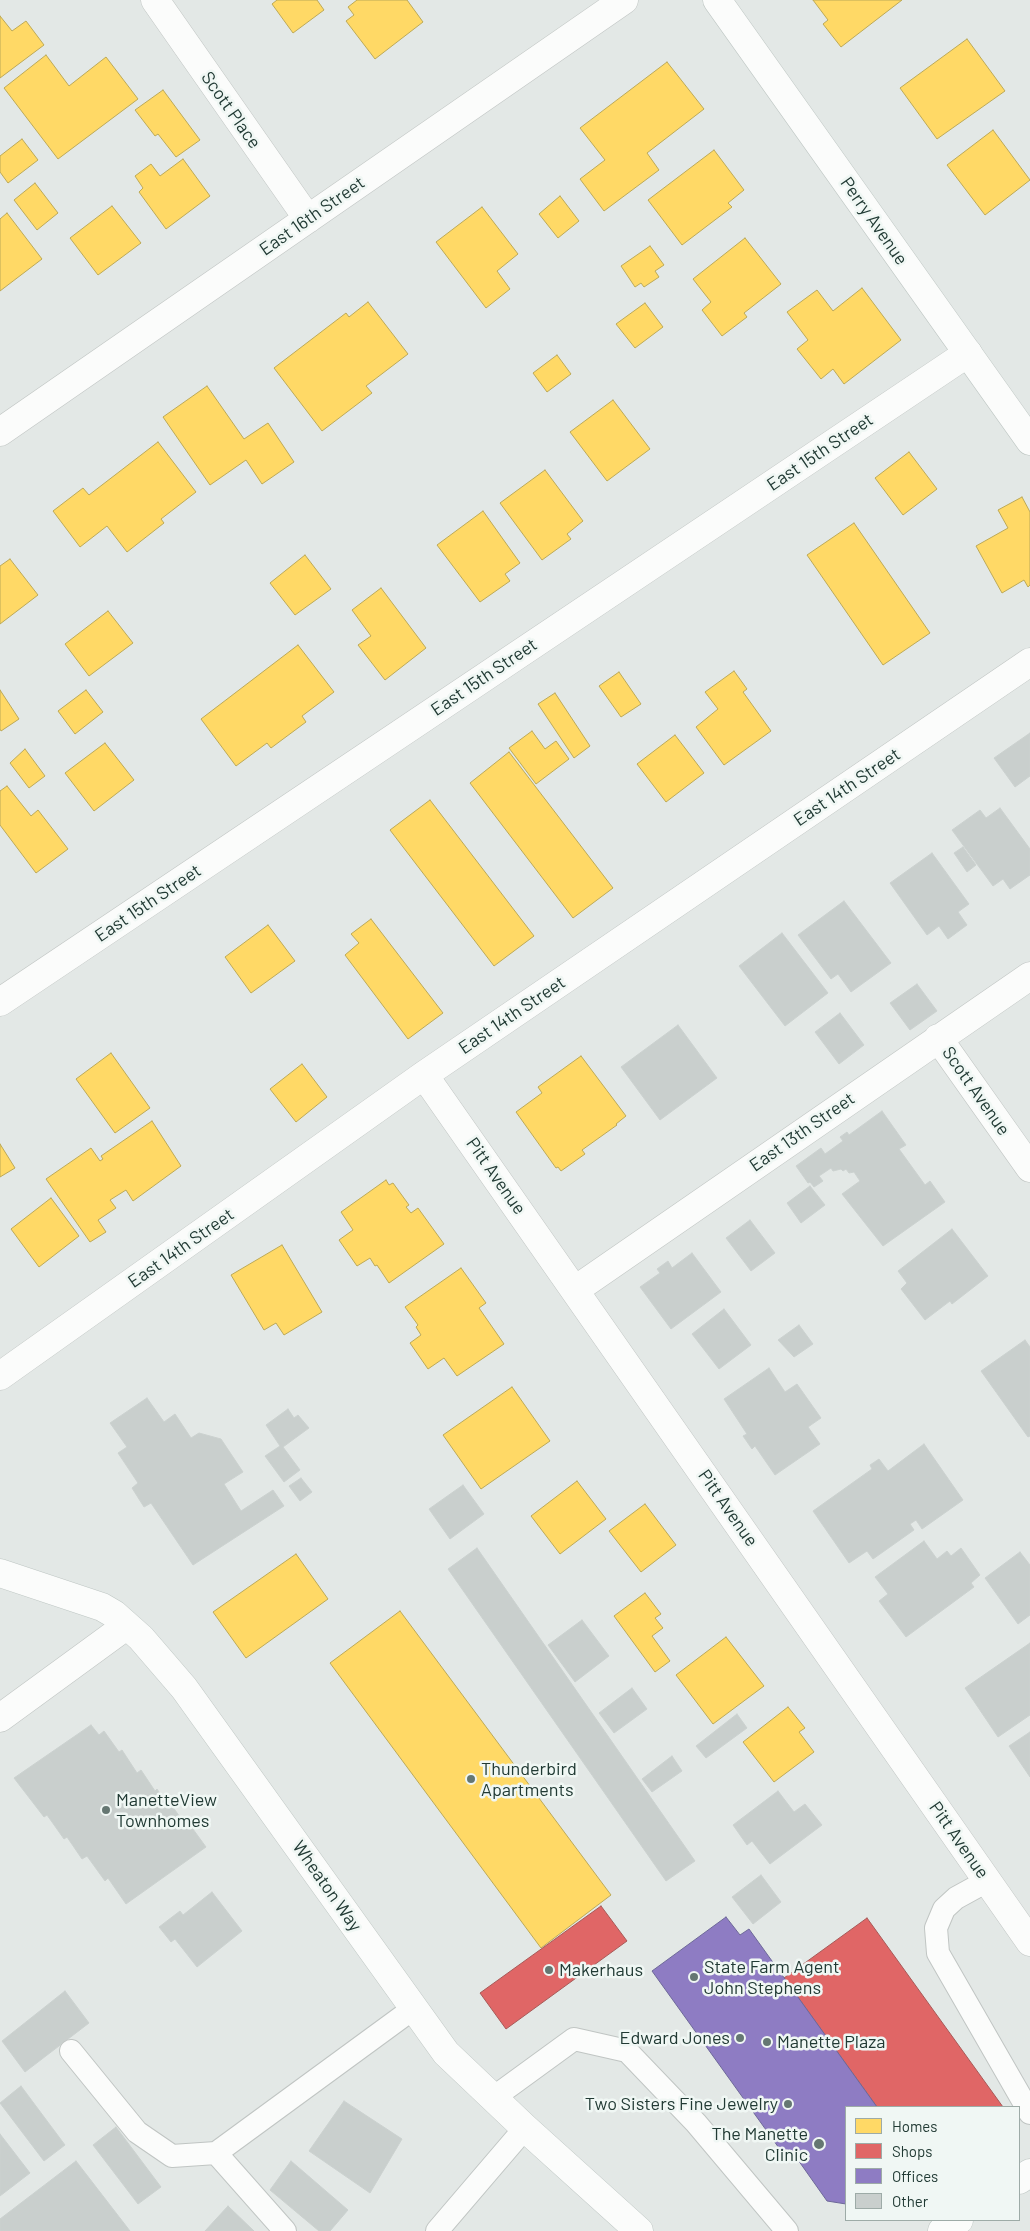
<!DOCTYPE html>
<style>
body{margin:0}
#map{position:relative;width:1030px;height:2231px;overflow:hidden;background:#e3e8e6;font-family:Barlow,sans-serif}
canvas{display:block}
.legend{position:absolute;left:845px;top:2106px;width:175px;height:115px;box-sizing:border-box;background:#f0f7f4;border:1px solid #9daba7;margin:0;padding:6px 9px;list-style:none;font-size:15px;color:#213a34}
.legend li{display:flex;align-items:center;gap:10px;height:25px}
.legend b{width:25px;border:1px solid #9daba7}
</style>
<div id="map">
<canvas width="1030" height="2231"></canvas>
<ul class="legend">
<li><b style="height:14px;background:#ffd966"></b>Homes</li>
<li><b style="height:14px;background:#e06666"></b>Shops</li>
<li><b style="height:14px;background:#8e7cc3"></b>Offices</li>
<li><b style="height:14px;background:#c9cfcd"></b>Other</li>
</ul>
</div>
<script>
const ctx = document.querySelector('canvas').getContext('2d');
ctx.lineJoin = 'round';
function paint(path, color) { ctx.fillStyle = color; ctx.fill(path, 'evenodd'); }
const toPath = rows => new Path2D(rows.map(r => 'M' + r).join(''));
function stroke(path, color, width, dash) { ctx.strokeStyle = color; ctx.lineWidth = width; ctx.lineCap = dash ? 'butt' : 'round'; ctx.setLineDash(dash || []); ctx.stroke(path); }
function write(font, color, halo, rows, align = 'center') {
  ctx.font = font + ' Barlow,sans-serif'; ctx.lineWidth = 5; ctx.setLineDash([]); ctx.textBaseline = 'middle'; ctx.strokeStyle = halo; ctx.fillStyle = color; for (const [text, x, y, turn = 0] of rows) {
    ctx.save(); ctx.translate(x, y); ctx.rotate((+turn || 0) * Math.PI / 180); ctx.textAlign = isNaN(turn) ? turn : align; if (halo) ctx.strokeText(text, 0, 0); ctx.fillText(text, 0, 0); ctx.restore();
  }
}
const homes = toPath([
 [277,0,317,0,324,10,293,33,272,4,277,0],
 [357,0,407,0,423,22,375,59,346,21,354,15,348,7,357,0],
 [813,0,902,0,841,47,823,24,828,20,813,0],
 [0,16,12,31,26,21,44,45,0,78,0,16],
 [967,39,1005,91,937,139,900,88,967,39],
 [46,55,69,86,106,57,138,99,58,159,4,88,46,55],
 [667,62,704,109,647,153,659,170,604,211,580,179,605,160,580,128,667,62],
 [163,90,200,140,176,157,158,134,155,136,135,110,163,90],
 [993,130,1030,180,985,215,947,165,993,130],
 [22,139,38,160,8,183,0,172,0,156,22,139],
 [714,150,744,190,728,203,732,207,682,245,648,200,714,150],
 [183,159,210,196,166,229,139,192,143,188,135,176,151,164,160,176,183,159],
 [35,183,58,213,37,230,14,200,35,183],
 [560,196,579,221,558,238,539,214,560,196],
 [112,206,141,243,98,275,70,238,112,206],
 [482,207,518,254,497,271,510,289,486,308,436,242,482,207],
 [7,213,42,259,0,291,0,219,7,213],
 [745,238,781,284,744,313,747,317,722,336,702,310,711,302,693,279,745,238],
 [650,246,664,265,655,271,659,277,644,287,641,283,635,287,621,266,650,246],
 [862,288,901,340,844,384,833,369,821,379,797,349,808,340,787,312,817,290,833,311,862,288],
 [368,302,408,354,366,386,372,393,322,431,274,368,346,313,349,317,368,302],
 [645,303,663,327,635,348,616,324,645,303],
 [557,355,571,374,547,392,533,373,557,355],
 [207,386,244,439,268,423,294,462,262,484,246,460,210,485,163,417,207,386],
 [613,400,650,449,607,481,570,432,613,400],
 [158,442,196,492,161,519,164,523,127,552,107,526,80,547,53,511,83,488,89,495,158,442],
 [909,452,937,489,903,515,875,478,909,452],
 [545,470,583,521,567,534,571,539,542,560,500,503,545,470],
 [1022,497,1030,512,1030,585,1028,587,1024,580,1002,593,976,546,1008,528,998,510,1022,497],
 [483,511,520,563,505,574,510,581,480,602,437,545,483,511],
 [854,523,930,633,883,665,807,555,854,523],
 [305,555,331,589,295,615,270,583,305,555],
 [10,559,38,595,0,624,0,566,10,559],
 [381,588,426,648,385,680,358,645,371,636,352,610,381,588],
 [108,611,133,643,89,676,65,644,108,611],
 [298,645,334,692,302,716,306,722,271,748,267,743,236,766,201,719,298,645],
 [734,671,747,689,743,692,771,731,724,765,696,727,718,709,705,692,734,671],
 [619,672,641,704,621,717,599,686,619,672],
 [0,690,19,719,1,731,0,729,0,690],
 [86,690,103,712,75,734,58,711,86,690],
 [555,693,590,746,574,758,538,704,555,693],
 [532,731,545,749,556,741,569,759,536,784,509,748,532,731],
 [675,735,704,773,666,802,637,764,675,735],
 [105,743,134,780,94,811,65,773,105,743],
 [25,749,45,776,29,788,10,763,25,749],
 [509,752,613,888,573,918,470,783,509,752],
 [7,786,31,816,38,810,68,849,36,873,0,825,0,791,7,786],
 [430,800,534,936,494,966,390,830,430,800],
 [371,919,443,1013,408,1039,345,955,359,943,351,934,371,919],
 [268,925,295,961,251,993,225,957,268,925],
 [111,1053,150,1108,115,1133,76,1079,111,1053],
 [581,1056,626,1116,616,1124,617,1125,582,1150,585,1154,561,1171,558,1167,556,1168,516,1112,542,1093,538,1087,581,1056],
 [302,1064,327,1097,296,1122,270,1089,302,1064],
 [152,1121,181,1166,133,1201,126,1190,110,1200,116,1208,98,1220,106,1232,90,1242,46,1179,91,1148,100,1161,103,1159,101,1156,152,1121],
 [0,1144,15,1168,0,1177,0,1144],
 [386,1180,389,1185,393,1183,409,1205,406,1207,411,1213,418,1208,444,1244,389,1283,377,1265,375,1266,370,1258,357,1266,339,1240,353,1230,341,1212,386,1180],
 [51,1198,79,1236,39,1267,11,1229,51,1198],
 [282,1245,322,1312,284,1335,276,1323,264,1330,231,1275,282,1245],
 [461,1268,486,1303,479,1308,504,1344,457,1376,444,1358,428,1369,410,1343,421,1335,416,1327,418,1325,405,1307,461,1268],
 [512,1387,550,1441,481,1489,443,1435,512,1387],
 [577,1481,606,1519,560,1554,531,1516,577,1481],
 [645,1504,676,1545,641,1572,609,1531,645,1504],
 [296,1554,328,1599,246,1658,213,1612,296,1554],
 [645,1593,661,1614,655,1618,663,1628,652,1636,670,1661,655,1672,614,1616,645,1593],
 [400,1611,611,1895,541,1948,330,1663,400,1611],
 [726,1637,764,1686,713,1724,676,1675,726,1637],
 [788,1707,805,1728,799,1732,814,1752,774,1782,743,1742,788,1707]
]);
paint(homes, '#ffd966');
stroke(homes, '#bca957', 1);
const shops = toPath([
 [601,1906,627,1941,506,2029,480,1993,601,1906],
 [867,1918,1003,2107,877,2107,784,1978,867,1918]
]);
paint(shops, '#e06666');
stroke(shops, '#a75957', 1);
const offices = toPath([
 [726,1917,740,1935,749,1929,877,2107,846,2107,846,2204,827,2201,791,2150,784,2155,652,1971,726,1917]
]);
paint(offices, '#8e7cc3');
stroke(offices, '#6d6898', 1);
const building = toPath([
 [1030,733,1030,776,1015,787,994,758,1030,733],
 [1000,808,1030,849,1030,875,1010,889,1003,879,993,886,952,830,980,810,986,818,1000,808],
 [963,847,976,865,967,872,954,853,963,847],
 [932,853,969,904,958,912,967,925,948,939,939,926,927,935,890,883,932,853],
 [844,901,891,963,851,992,838,974,831,979,798,935,844,901],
 [782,933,828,993,785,1026,739,966,782,933],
 [917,984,937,1011,910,1030,890,1003,917,984],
 [840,1013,864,1045,839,1064,815,1032,840,1013],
 [678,1025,717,1078,660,1120,621,1067,678,1025],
 [882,1111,906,1145,899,1149,925,1185,930,1181,945,1202,883,1246,842,1194,860,1181,854,1172,849,1173,846,1169,843,1171,841,1169,833,1171,831,1168,819,1176,823,1181,814,1187,810,1182,808,1183,796,1166,821,1148,825,1154,843,1141,840,1137,847,1132,849,1135,882,1111],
 [810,1186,825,1205,801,1223,787,1203,810,1186],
 [750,1220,775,1253,751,1271,726,1238,750,1220],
 [952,1229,988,1276,952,1304,950,1301,925,1320,901,1289,907,1283,898,1271,952,1229],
 [692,1253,721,1292,671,1329,640,1287,660,1273,657,1269,668,1261,672,1268,692,1253],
 [724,1309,751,1345,719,1369,692,1334,724,1309],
 [799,1325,813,1344,794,1357,778,1340,799,1325],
 [1025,1340,1030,1347,1030,1436,1028,1437,981,1371,1025,1340],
 [769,1368,785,1392,797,1384,821,1418,808,1427,820,1444,775,1475,755,1446,752,1449,743,1436,747,1434,724,1399,769,1368],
 [147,1398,164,1422,175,1414,191,1438,199,1433,221,1439,243,1472,224,1484,241,1511,273,1490,284,1506,193,1565,151,1503,144,1507,132,1488,138,1483,118,1453,127,1447,110,1423,147,1398],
 [288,1409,294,1418,298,1415,309,1428,283,1447,300,1470,284,1482,265,1456,280,1446,266,1425,288,1409],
 [924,1444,963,1500,922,1529,916,1520,910,1524,914,1530,873,1559,867,1551,849,1563,813,1511,872,1469,870,1465,879,1459,888,1471,924,1444],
 [301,1478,312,1492,300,1501,289,1486,301,1478],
 [463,1485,484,1514,450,1539,429,1509,463,1485],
 [924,1541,937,1559,947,1551,951,1556,961,1548,980,1575,971,1583,974,1587,906,1637,879,1601,888,1594,875,1577,924,1541],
 [477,1548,695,1861,666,1881,448,1569,477,1548],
 [1020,1552,1030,1565,1030,1615,1018,1624,985,1578,1020,1552],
 [582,1620,609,1656,575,1682,548,1645,582,1620],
 [1030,1643,1030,1715,998,1737,965,1688,1030,1643],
 [632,1688,647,1709,614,1733,599,1713,632,1688],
 [737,1714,747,1728,706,1758,696,1746,737,1714],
 [91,1725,99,1735,104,1731,119,1752,122,1750,137,1773,141,1770,155,1791,157,1789,168,1805,170,1803,187,1827,190,1825,206,1847,126,1904,108,1878,105,1881,87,1856,82,1859,67,1837,64,1839,47,1815,44,1817,14,1778,91,1725],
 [1030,1732,1030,1777,1009,1746,1030,1732],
 [672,1756,682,1771,652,1792,642,1779,672,1756],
 [778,1791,794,1812,805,1804,822,1825,770,1864,752,1841,747,1845,733,1825,778,1791],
 [761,1875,781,1902,753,1924,732,1897,761,1875],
 [212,1892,242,1931,197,1967,175,1939,171,1942,159,1927,180,1911,183,1915,212,1892],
 [65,1991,89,2023,25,2072,2,2041,65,1991],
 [21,2086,65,2145,44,2161,0,2103,21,2086],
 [344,2101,402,2139,370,2193,309,2151,344,2101],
 [116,2127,161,2187,138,2204,93,2145,116,2127],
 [0,2134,30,2173,0,2196,0,2134],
 [76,2161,130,2231,0,2231,0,2219,76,2161],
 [291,2161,348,2210,330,2231,319,2231,270,2190,291,2161],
 [228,2206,254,2231,205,2231,228,2206]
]);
paint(building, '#c9cfcd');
stroke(building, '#cbd1cf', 1);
const service = toPath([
 [987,1881,956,1898,944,1909,936,1928,938,1953,1030,2113],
 [71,2051,137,2132,172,2156,216,2153,414,2008],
 [493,2098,574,2039,627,2051,696,2123,787,2231],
 [216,2153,285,2231],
 [437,2231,525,2128]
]);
const minor = toPath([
 [155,0,308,219],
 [0,432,624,0],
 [0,1002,968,353],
 [938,1038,1030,1168],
 [424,1075,1030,1942],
 [575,1290,1030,976],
 [0,1376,424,1075,1030,662],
 [0,1718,126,1626]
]);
const secondary = toPath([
 [717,0,1030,441],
 [0,1573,102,1607,114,1614,141,1638,184,1688,446,2053,525,2128,639,2231],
 [1019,2180,1030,2173],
 [942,2231,959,2220]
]);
stroke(service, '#c0c5c3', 24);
stroke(minor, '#c0c5c3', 29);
stroke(secondary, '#bec6c3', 29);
stroke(service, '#fbfcfb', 22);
stroke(minor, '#fbfcfb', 28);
stroke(secondary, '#fbfcfb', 28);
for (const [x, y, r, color] of [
 [471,1779,5,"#657772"],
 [106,1810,5,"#657772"],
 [549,1970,5,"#657772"],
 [694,1977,5,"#657772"],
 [740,2038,5,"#657772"],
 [767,2042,5,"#657772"],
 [788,2104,5,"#657772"],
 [819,2144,6,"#657772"]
]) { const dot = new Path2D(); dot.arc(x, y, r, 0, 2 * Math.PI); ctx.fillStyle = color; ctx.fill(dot); stroke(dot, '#f0f7f4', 2); }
write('18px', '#213a34', '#f0f7f4', [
 ["Scott Place",231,110,55],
 ["East 16th Street",312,216,-35],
 ["Perry Avenue",874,221,55],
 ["East 15th Street",820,452,-34],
 ["East 15th Street",484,677,-34],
 ["East 14th Street",847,787,-34],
 ["East 15th Street",148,903,-34],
 ["East 14th Street",512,1015,-34],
 ["Scott Avenue",976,1091,55],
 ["East 13th Street",802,1132,-35],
 ["Pitt Avenue",496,1176,55],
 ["East 14th Street",181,1248,-35],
 ["Pitt Avenue",728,1508,55],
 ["Pitt Avenue",959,1840,55],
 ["Wheaton Way",327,1886,55]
]);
write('18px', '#213a34', '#f0f7f4', [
 ["Thunderbird",481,1769],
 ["Apartments",481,1790],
 ["ManetteView",116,1800],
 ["Townhomes",116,1821],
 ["State Farm Agent",704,1967],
 ["John Stephens",704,1988],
 ["Makerhaus",559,1970],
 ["Edward Jones",730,2038,"right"],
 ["Manette Plaza",777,2042],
 ["Two Sisters Fine Jewelry",778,2104,"right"],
 ["The Manette",808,2134,"right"],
 ["Clinic",808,2155,"right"]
], 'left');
</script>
